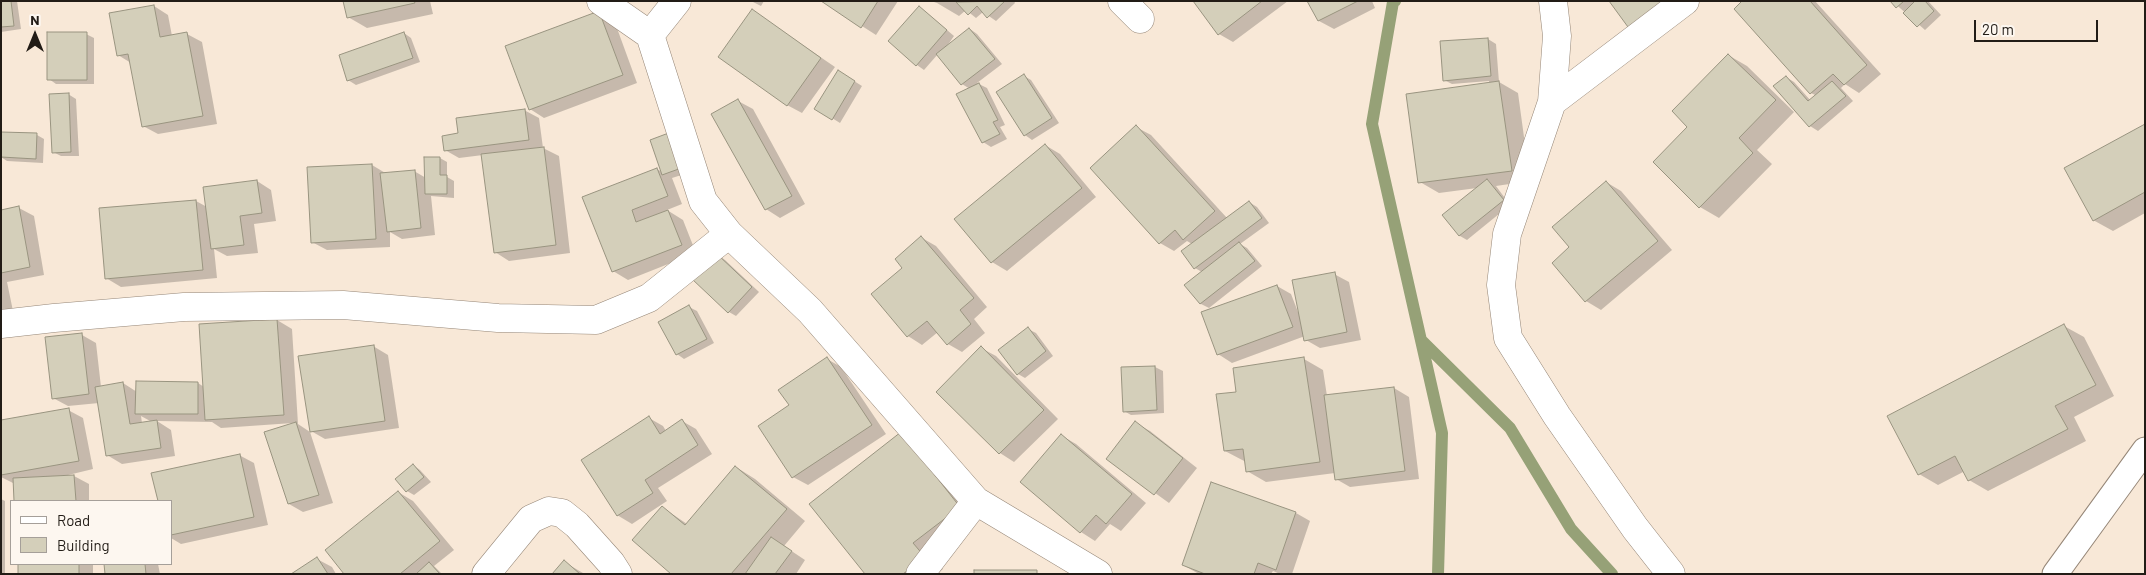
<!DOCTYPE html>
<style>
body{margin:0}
#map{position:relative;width:2146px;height:575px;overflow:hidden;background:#f8e8d7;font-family:Barlow,sans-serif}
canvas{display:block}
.frame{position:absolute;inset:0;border:2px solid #221c16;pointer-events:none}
.legend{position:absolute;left:10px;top:500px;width:162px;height:65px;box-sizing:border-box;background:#fdf7f0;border:1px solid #a59f99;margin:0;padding:6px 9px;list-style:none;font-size:15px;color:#221c16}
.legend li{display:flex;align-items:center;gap:10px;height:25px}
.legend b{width:25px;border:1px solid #a59f99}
.north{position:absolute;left:10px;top:10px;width:50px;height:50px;-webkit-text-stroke:4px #fdf7f0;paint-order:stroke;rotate:0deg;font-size:14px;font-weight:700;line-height:20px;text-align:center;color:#221c16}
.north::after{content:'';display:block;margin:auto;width:18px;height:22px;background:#221c16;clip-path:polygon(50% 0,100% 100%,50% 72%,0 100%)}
.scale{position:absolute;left:1974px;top:20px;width:124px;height:22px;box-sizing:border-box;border:2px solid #221c16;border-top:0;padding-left:6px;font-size:15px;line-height:18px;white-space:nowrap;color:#221c16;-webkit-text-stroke:4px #fdf7f0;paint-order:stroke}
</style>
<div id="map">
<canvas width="2146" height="575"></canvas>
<div class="frame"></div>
<ul class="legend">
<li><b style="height:6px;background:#fff"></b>Road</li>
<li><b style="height:14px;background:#d4cfba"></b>Building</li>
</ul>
<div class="north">N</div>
<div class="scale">20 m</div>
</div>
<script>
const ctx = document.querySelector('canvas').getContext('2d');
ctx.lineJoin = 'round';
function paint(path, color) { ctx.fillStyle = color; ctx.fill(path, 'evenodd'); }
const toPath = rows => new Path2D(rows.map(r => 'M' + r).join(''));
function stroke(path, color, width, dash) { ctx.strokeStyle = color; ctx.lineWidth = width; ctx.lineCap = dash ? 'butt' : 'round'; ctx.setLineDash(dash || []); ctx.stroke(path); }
paint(toPath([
 [1,1,17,1,21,29,1,32],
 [344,1,430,1,433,14,367,28,348,17],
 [751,1,764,1,761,6],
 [823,1,898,1,876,35],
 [931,1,1014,1,1015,3,996,21,983,12,976,18,966,10,959,16,937,3],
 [1194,1,1288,1,1233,42,1219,34],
 [1309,1,1372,1,1375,8,1334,29,1319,21],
 [1744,1,1815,1,1881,74,1859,93,1845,84,1841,88,1853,101,1818,131,1810,126,1786,77,1794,82,1811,101,1817,96,1811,93],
 [1892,1,1928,1,1941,15,1925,30],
 [154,6,168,15,172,36,187,34,202,42,217,124,158,134,143,126,131,63,118,55],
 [920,7,954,36,945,49,970,29,977,34,1002,64,977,83,987,88,1005,125,1000,127,1007,139,991,147,983,142,970,89,962,84,938,54,924,70,917,65],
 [753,11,835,67,802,113,787,105],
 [599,12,614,20,637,83,544,118,530,109],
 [404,33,411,38,420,62,356,85,348,80],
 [86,34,94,38,94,84,56,84,49,79],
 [1488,39,1496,44,1499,82,1518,93,1530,181,1496,186,1510,205,1467,240,1460,236,1444,215,1477,188,1439,193,1420,182,1489,83,1489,81,1452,84,1444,80,1441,43],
 [1728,55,1747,66,1794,112,1757,150,1772,164,1719,218,1700,207,1689,127],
 [838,71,862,86,840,123,816,108],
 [1024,76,1031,80,1059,123,1032,140,1025,135],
 [68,94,76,99,79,156,61,156,53,152],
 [738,101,753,109,805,204,780,218,766,209],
 [524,110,539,118,543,148,559,156,570,253,509,261,495,252,483,155,459,158,445,150,459,135],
 [2145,126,2145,213,2113,231,2093,220],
 [1136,127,1151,135,1227,218,1249,202,1257,207,1269,223,1240,244,1247,248,1262,266,1209,308,1201,304,1186,285,1202,272,1195,268,1192,244,1187,241,1174,251,1160,243],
 [1,133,37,135,44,139,43,163,7,161,1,157],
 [651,140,694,171,672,178,682,204,667,210,683,220,696,253,628,280,613,271,584,198,657,169,662,172],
 [1045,145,1060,154,1096,197,1007,271,992,262,956,219],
 [440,158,447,162,447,177,454,181,454,198,431,196,435,235,402,239,390,232,390,247,327,250,312,242,372,165,387,174,414,171,426,178],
 [257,181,271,190,276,221,254,224,258,253,227,256,214,249,217,278,121,287,106,278,196,201,207,207],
 [1606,182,1621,191,1672,250,1601,310,1586,301,1553,263,1571,248],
 [19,208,34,216,44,275,7,282,13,311,1,313,1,211],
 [922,238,936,246,987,307,974,319,985,333,962,352,948,344,938,332,922,345,908,336,872,294,904,268],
 [718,255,725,260,759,292,736,316,729,312],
 [1334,274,1349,282,1361,340,1320,348,1306,340,1305,336,1232,363,1218,354,1277,286,1291,294,1298,312],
 [689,307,697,311,714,343,684,359,677,354],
 [277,320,292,329,298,424,310,432,333,503,303,512,289,504,293,423,221,428,212,422,157,421,171,430,175,456,122,464,107,455,99,403,68,406,53,398,82,335,96,343,101,387,123,383,137,392,137,382,198,383,204,387,200,325],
 [141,416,152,422,142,423],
 [2064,326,2084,337,2114,396,2074,417,2086,441,1988,491,1969,480,1965,471,1938,485,1919,474],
 [1028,329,1036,333,1053,356,1025,378,1018,374],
 [373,346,388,355,399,428,325,439,311,431],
 [981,348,996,356,1058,419,1014,462,1000,453],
 [827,359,841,367,886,434,808,485,793,477,791,406],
 [1304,359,1323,370,1327,396,1394,388,1409,397,1419,479,1350,487,1336,479,1335,473,1266,482,1247,471,1246,462,1225,451,1238,393],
 [1155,367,1163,371,1164,413,1131,415,1124,411,1122,368],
 [68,410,83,418,93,469,60,477,74,476,89,484,89,501,16,501,15,484,1,477,1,421],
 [649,418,663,426,666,431,682,421,696,429,712,454,658,488,667,501,632,524,617,515],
 [1135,423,1150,431,1197,468,1169,503,1108,459],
 [901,434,978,518,931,554,943,569,937,574,866,574],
 [1062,436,1076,444,1146,503,1121,531,1110,524,1095,541,1081,532],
 [239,455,254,463,268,525,181,544,171,538,171,501,159,501,153,474],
 [413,465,420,470,431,482,414,495,407,491],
 [736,467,755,479,805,521,784,546,805,560,796,574,673,574,662,507,687,524],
 [1212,483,1296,513,1310,521,1292,574,1280,574,1273,571,1271,574,1199,574,1183,565],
 [398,492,413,501,454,550,434,566,442,574,346,574],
 [1,499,5,501,5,574,1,574],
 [317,559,332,567,336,574,293,574],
 [564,562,583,573,584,574,554,574],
 [19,564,93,564,93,574,19,574],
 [105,564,158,564,160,574,106,574]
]), '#0003');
stroke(toPath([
 [1395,1,1393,2,1372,124,1442,433,1438,574],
 [1421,340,1510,428,1571,529,1612,574]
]), '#96a177', 12);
const building = toPath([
 [1,1,11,1,14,26,1,27,1,1],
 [343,1,414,1,415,3,347,18,343,1],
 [821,1,878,1,861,28,821,1],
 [1005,1,987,18,977,6,968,15,956,2,1005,1],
 [1193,1,1262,1,1218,35,1193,1],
 [1307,1,1358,1,1318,21,1307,1],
 [1609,1,1667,1,1628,27,1609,1],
 [1742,1,1810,1,1867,65,1844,85,1833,74,1810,94,1734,9,1742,1],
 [1890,1,1904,1,1896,8,1890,1],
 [1915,1,1925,1,1934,11,1917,27,1903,13,1915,1],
 [154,5,160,37,187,32,203,116,142,127,128,54,117,56,109,13,154,5],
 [919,6,947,30,916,66,888,41,919,6],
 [752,9,821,58,787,106,718,57,752,9],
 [599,11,623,75,529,110,505,46,599,11],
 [969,28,995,59,961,85,936,54,969,28],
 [47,32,87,32,87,80,47,80,47,32],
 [404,32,413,58,347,81,339,55,404,32],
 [1488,38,1491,76,1443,81,1440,41,1488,38],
 [1728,54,1776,100,1739,138,1753,153,1699,208,1653,162,1687,127,1672,111,1728,54],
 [838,70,855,81,832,120,814,109,838,70],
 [1024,74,1052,118,1024,136,996,92,1024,74],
 [1786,76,1808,101,1832,81,1846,96,1809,127,1773,86,1786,76],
 [1499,81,1512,171,1418,183,1406,94,1499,81],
 [979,83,998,120,993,122,1000,134,982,143,956,94,979,83],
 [69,93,71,152,52,153,49,94,69,93],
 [738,99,792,196,765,210,711,114,738,99],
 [525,109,529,140,444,151,442,136,458,133,456,118,525,109],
 [2145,124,2145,192,2093,221,2064,168,2145,124],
 [1136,125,1215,211,1183,240,1175,230,1159,244,1090,168,1136,125],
 [674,131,687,166,662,175,650,140,674,131],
 [1,132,37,133,36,159,1,157,1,132],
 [1045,144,1082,188,991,263,954,219,1045,144],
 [544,147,556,245,494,253,481,154,544,147],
 [424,157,440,157,440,175,447,175,447,194,425,194,424,157],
 [372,164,376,239,311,243,307,167,372,164],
 [657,168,668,196,632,210,636,222,668,210,682,245,612,272,582,197,657,168],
 [415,170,421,228,387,232,380,173,415,170],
 [1487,179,1504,200,1459,236,1442,215,1487,179],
 [257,180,262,213,240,216,244,245,211,249,203,187,257,180],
 [1606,181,1658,241,1585,302,1552,263,1569,247,1552,227,1606,181],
 [196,200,203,270,105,279,99,208,196,200],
 [1249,201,1262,218,1194,269,1181,251,1249,201],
 [19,206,30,267,1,273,1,210,19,206],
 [921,236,974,298,960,310,971,324,947,345,927,321,907,337,871,294,902,268,895,259,921,236],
 [1239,242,1255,261,1200,304,1184,285,1239,242],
 [717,254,752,287,728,313,692,279,717,254],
 [1335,272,1347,332,1304,341,1292,280,1335,272],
 [1277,285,1293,327,1217,355,1201,312,1277,285],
 [689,305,707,339,676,355,658,322,689,305],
 [277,319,284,415,205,420,199,324,277,319],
 [2064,324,2096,385,2055,406,2068,429,1968,481,1955,456,1918,475,1887,416,2064,324],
 [1028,327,1046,351,1017,375,998,350,1028,327],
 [82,333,89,394,52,399,45,337,82,333],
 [374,345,385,421,310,432,298,356,374,345],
 [981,346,1044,410,999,454,936,392,981,346],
 [827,357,872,425,792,478,758,426,789,405,778,390,827,357],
 [1304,357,1320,462,1246,472,1243,449,1224,451,1216,394,1236,392,1233,368,1304,357],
 [1155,366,1157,410,1123,412,1121,367,1155,366],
 [136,381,198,382,198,414,135,414,136,381],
 [123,382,130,424,157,420,161,448,106,456,95,387,123,382],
 [1394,387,1405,471,1335,480,1324,395,1394,387],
 [69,408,79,461,1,475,1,420,69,408],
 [649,416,660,434,682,419,698,445,645,480,653,493,617,516,581,460,649,416],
 [1135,421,1183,458,1154,495,1106,459,1135,421],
 [296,422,319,495,288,504,264,432,296,422],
 [901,432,960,507,913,543,925,557,903,574,865,574,809,504,901,432],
 [1061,434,1132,494,1106,524,1096,515,1080,533,1020,482,1061,434],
 [240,454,254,517,171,535,171,501,158,501,151,473,240,454],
 [413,464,424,477,406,492,395,479,413,464],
 [735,466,787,509,731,574,671,574,632,540,662,506,685,525,735,466],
 [74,475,76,501,14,501,13,478,74,475],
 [1211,482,1296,512,1276,570,1258,563,1254,574,1205,574,1182,565,1211,482],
 [398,491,440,541,400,574,344,574,325,550,398,491],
 [771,537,792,551,775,574,745,574,771,537],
 [317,557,328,574,291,574,317,557],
 [564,560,580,574,552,574,564,560],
 [429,562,440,574,416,574,429,562],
 [18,564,79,564,79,574,18,574,18,564],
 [104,564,145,564,146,574,105,574,104,564],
 [974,570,1037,570,1037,574,974,574,974,570]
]);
paint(building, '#d4cfba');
stroke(building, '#999480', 1);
const service = toPath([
 [2055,574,2145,450]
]);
const minor = toPath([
 [601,1,650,35],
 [677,1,650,35,703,201,729,234,810,311,976,501,1098,574],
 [1122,1,1140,19],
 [1553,1,1557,36,1552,102,1507,234,1501,285,1508,338,1557,416,1635,528,1671,574],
 [1552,102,1685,1],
 [1,324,54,318,184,307,343,305,498,318,596,320,649,298,729,234],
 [486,574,531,519,549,511,562,513,577,525,611,563,618,574],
 [920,574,976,501]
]);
stroke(service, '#958677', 27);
stroke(minor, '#958677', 29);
stroke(service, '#fff', 25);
stroke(minor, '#fff', 28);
</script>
